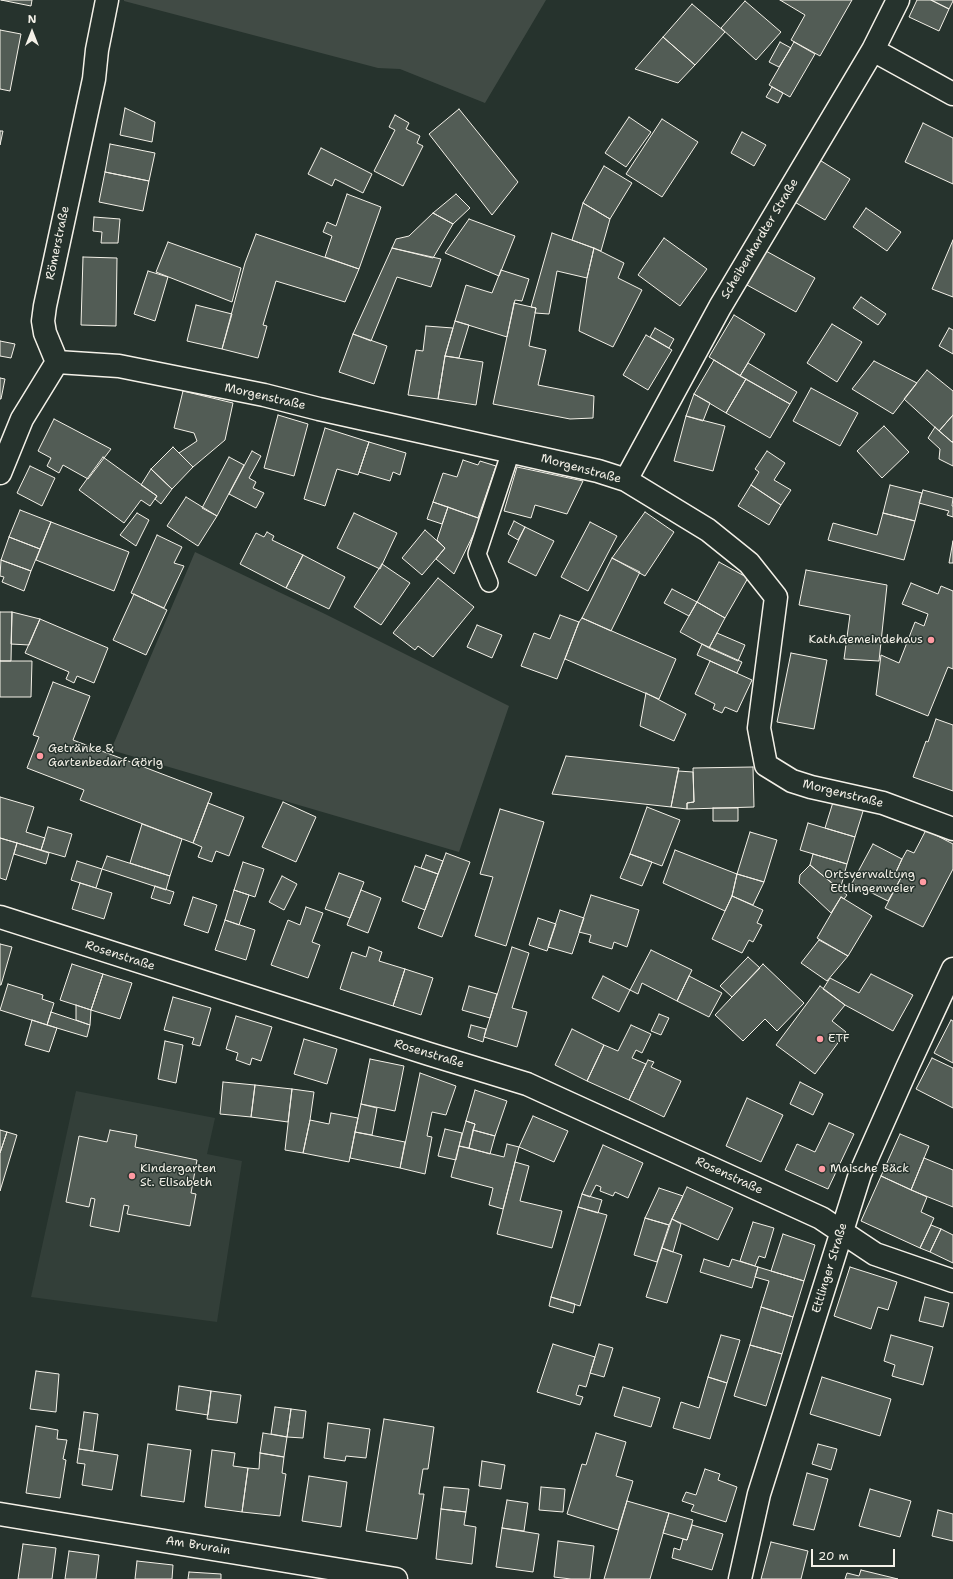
<!DOCTYPE html>
<meta charset="utf-8">
<style>
body{margin:0}
#map{position:relative;width:953px;height:1579px;overflow:hidden;background:#26332d;font-family:"Shantell Sans",sans-serif}
canvas{display:block}
.north{position:absolute;left:12px;top:12px;width:40px;height:40px;-webkit-text-stroke:3px #26332d;paint-order:stroke;rotate:0deg;font-size:11px;font-weight:700;line-height:16px;text-align:center;color:#f4f1e8}
.north::after{content:'';display:block;margin:auto;width:14px;height:18px;background:#f4f1e8;clip-path:polygon(50% 0,100% 100%,50% 72%,0 100%)}
.scale{position:absolute;left:811px;top:1549px;width:84px;height:18px;box-sizing:border-box;border:2px solid #f4f1e8;border-top:0;padding-left:5px;font-size:12px;line-height:14px;white-space:nowrap;color:#f4f1e8;-webkit-text-stroke:3px #26332d;paint-order:stroke}
</style>
<div id="map">
<canvas width="953" height="1579"></canvas>
<div class="north">N</div>
<div class="scale">20 m</div>
</div>
<script>
const ctx = document.querySelector('canvas').getContext('2d');
ctx.lineJoin = 'round';
function paint(path, color) { ctx.fillStyle = color; ctx.fill(path, 'evenodd'); }
const toPath = rows => new Path2D(rows.map(r => 'M' + r).join(''));
function stroke(path, color, width, dash) { ctx.strokeStyle = color; ctx.lineWidth = width; ctx.lineCap = dash ? 'butt' : 'round'; ctx.setLineDash(dash || []); ctx.stroke(path); }
function write(font, color, halo, rows, align = 'center') {
  ctx.font = font + ' "Shantell Sans",sans-serif'; ctx.lineWidth = 3; ctx.setLineDash([]); ctx.textBaseline = 'middle'; ctx.strokeStyle = halo; ctx.fillStyle = color; for (const [text, x, y, turn = 0] of rows) {
    ctx.save(); ctx.translate(x, y); ctx.rotate((+turn || 0) * Math.PI / 180); ctx.textAlign = isNaN(turn) ? turn : align; if (halo) ctx.strokeText(text, 0, 0); ctx.fillText(text, 0, 0); ctx.restore();
  }
}
paint(toPath([
 [76,1091,215,1118,207,1154,242,1161,217,1322,31,1297]
]), '#333f39');
paint(toPath([
 [124,0,546,0,485,103,400,69,378,68,124,1],
 [195,552,325,614,509,706,459,852,111,750]
]), '#414b45');
const building = toPath([
 [1,0,32,0,31,6,1,0],
 [780,0,852,0,820,56,791,40,805,15,780,0],
 [917,0,931,0,949,9,939,31,909,17,917,0],
 [931,0,953,0,953,1,949,9,931,0],
 [745,1,781,32,756,60,721,28,745,1],
 [692,4,725,32,695,65,663,37,692,4],
 [0,30,21,34,10,91,0,89,0,30],
 [663,37,695,65,678,83,635,69,663,37],
 [780,42,791,48,779,67,769,62,780,42],
 [794,42,815,54,790,97,769,85,794,42],
 [772,87,783,93,778,103,766,97,772,87],
 [125,108,155,122,152,142,120,135,125,108],
 [459,109,518,182,492,215,429,134,459,109],
 [395,115,409,123,406,129,420,136,417,143,423,146,403,186,374,171,395,130,389,127,395,115],
 [629,117,651,132,626,167,605,153,629,117],
 [662,119,698,142,662,197,626,174,662,119],
 [923,123,953,138,953,184,905,162,923,123],
 [0,131,3,131,0,145,0,131],
 [742,132,766,145,754,166,731,153,742,132],
 [110,144,155,153,149,181,105,172,110,144],
 [321,148,372,174,363,193,335,179,332,186,308,174,321,148],
 [818,159,850,179,825,220,793,201,818,159],
 [604,166,632,183,610,219,583,203,604,166],
 [105,172,149,181,143,211,99,202,105,172],
 [347,194,381,207,359,269,325,257,332,236,323,232,327,222,336,226,347,194],
 [456,194,470,208,453,224,433,213,456,194],
 [583,203,610,219,601,251,572,240,583,203],
 [866,208,901,232,887,251,853,227,866,208],
 [433,213,453,224,433,258,392,248,396,239,409,236,433,213],
 [94,217,120,219,118,243,101,243,102,232,93,231,94,217],
 [469,219,515,236,499,276,445,253,469,219],
 [552,233,594,248,587,278,557,271,549,314,535,313,536,308,531,307,552,233],
 [256,234,359,269,345,302,276,281,263,325,267,326,258,358,222,349,245,263,256,234],
 [664,238,707,269,680,306,638,275,664,238],
 [953,240,953,297,932,289,953,240],
 [168,242,241,268,232,302,156,272,168,242],
 [392,248,441,259,431,287,397,277,371,341,353,334,392,248],
 [594,248,624,263,618,278,642,290,613,347,579,331,587,278,594,248],
 [766,251,815,278,796,312,747,285,766,251],
 [83,257,117,258,116,326,81,325,83,257],
 [501,270,529,279,522,301,515,300,507,337,455,321,466,285,492,293,501,270],
 [148,271,168,277,155,321,134,314,148,271],
 [861,297,886,314,878,325,853,308,861,297],
 [514,303,536,308,529,346,546,350,538,385,594,396,593,418,570,419,493,404,514,303],
 [196,305,232,314,222,349,187,341,196,305],
 [734,315,765,334,740,376,709,357,734,315],
 [455,321,469,325,459,358,445,356,455,321],
 [832,324,862,342,837,382,807,363,832,324],
 [426,326,453,328,445,356,438,399,408,395,416,350,423,351,426,326],
 [655,328,674,339,669,348,650,337,655,328],
 [949,328,953,330,953,354,939,346,949,328],
 [353,334,387,346,374,384,339,372,353,334],
 [646,335,672,350,648,390,623,375,646,335],
 [0,341,15,344,11,358,0,356,0,341],
 [445,356,483,362,476,405,438,399,445,356],
 [714,360,746,379,726,413,694,394,714,360],
 [874,361,917,383,893,414,852,389,874,361],
 [748,363,797,392,790,404,740,376,748,363],
 [927,370,953,391,953,415,939,431,904,399,927,370],
 [0,378,5,379,1,399,0,399,0,378],
 [746,379,790,404,770,438,726,413,746,379],
 [811,388,858,413,840,446,793,421,811,388],
 [183,391,233,403,225,440,193,467,179,453,197,441,194,433,174,428,183,391],
 [694,394,710,403,703,421,686,416,694,394],
 [278,415,308,424,294,476,264,468,278,415],
 [953,415,953,441,952,442,939,431,953,415],
 [686,416,725,426,713,471,674,461,686,416],
 [54,419,111,449,88,479,63,465,59,473,47,466,51,458,38,451,54,419],
 [884,426,909,452,882,478,857,451,884,426],
 [935,427,953,443,953,466,939,459,940,449,928,438,935,427],
 [325,428,369,442,358,475,337,469,325,506,304,499,325,428],
 [369,442,406,453,400,475,393,472,390,481,359,472,369,442],
 [173,447,193,467,172,489,151,469,173,447],
 [252,451,261,456,249,478,256,482,253,488,264,493,256,508,229,494,252,451],
 [767,451,785,463,774,480,791,490,781,505,751,485,759,472,755,469,767,451],
 [103,457,157,496,150,506,141,500,124,523,79,490,103,457],
 [229,457,244,465,217,516,202,508,229,457],
 [463,460,478,465,480,461,496,466,478,518,433,502,443,473,457,477,463,460],
 [30,466,55,478,42,506,17,493,30,466],
 [517,467,583,481,567,514,535,505,531,518,504,511,517,467],
 [151,469,172,489,161,504,155,499,157,496,141,485,151,469],
 [751,485,781,505,769,525,738,506,751,485],
 [890,485,922,493,915,521,883,513,890,485],
 [923,490,953,498,952,506,953,506,953,517,947,515,949,511,919,503,923,490],
 [186,497,217,516,198,546,167,526,186,497],
 [433,502,448,507,442,524,427,519,433,502],
 [448,507,481,519,454,574,436,559,445,548,437,540,448,507],
 [20,510,51,522,40,549,9,537,20,510],
 [645,512,674,532,645,576,612,558,645,512],
 [137,513,149,520,136,546,120,535,137,513],
 [354,513,397,533,380,569,337,548,354,513],
 [883,513,915,521,904,560,828,540,833,523,877,535,883,513],
 [514,521,525,527,518,540,508,534,514,521],
 [51,522,129,552,114,591,36,560,51,522],
 [590,522,617,536,588,591,561,577,590,522],
 [525,527,554,541,536,576,508,562,525,527],
 [425,530,445,548,422,575,402,558,425,530],
 [267,532,274,536,272,540,303,555,286,588,240,564,256,533,264,537,267,532],
 [157,535,182,547,174,563,184,566,164,608,131,593,157,535],
 [9,537,40,549,31,571,1,560,9,537],
 [953,541,953,563,949,563,953,541],
 [303,555,345,577,329,609,286,588,303,555],
 [612,558,640,572,611,631,582,618,612,558],
 [1,560,31,571,24,591,2,582,4,577,0,576,1,560],
 [719,562,748,578,725,618,697,602,719,562],
 [382,564,410,583,381,625,354,607,382,564],
 [806,570,887,585,879,661,844,659,850,615,799,605,806,570],
 [438,578,474,607,433,657,418,646,415,650,393,633,438,578],
 [911,583,938,594,941,586,953,591,953,669,948,667,928,716,876,695,881,655,899,663,915,622,924,626,928,614,902,604,911,583],
 [672,589,697,602,689,616,664,603,672,589],
 [134,594,167,610,146,655,113,640,134,594],
 [697,602,725,618,709,648,680,632,697,602],
 [0,612,12,612,11,661,0,661,0,612],
 [12,612,40,619,29,645,11,644,12,612],
 [560,615,579,622,557,679,521,666,534,633,550,639,560,615],
 [582,618,676,659,659,699,565,659,579,622,582,618],
 [40,619,108,648,94,683,77,676,74,683,66,679,69,672,25,653,40,619],
 [477,625,502,635,492,658,467,647,477,625],
 [717,633,745,645,738,661,709,648,717,633],
 [702,644,742,662,737,673,697,655,702,644],
 [791,653,827,660,814,729,777,722,791,653],
 [0,661,32,661,31,697,0,697,0,661],
 [710,661,752,680,737,712,725,707,722,713,713,709,715,704,695,694,710,661],
 [53,682,90,696,73,740,212,793,193,843,80,800,84,790,27,768,39,737,33,735,53,682],
 [646,693,686,714,674,741,640,726,646,693],
 [936,719,953,725,953,791,913,777,926,741,928,742,936,719],
 [566,756,679,768,671,807,552,794,566,756],
 [753,767,754,807,687,809,687,803,694,802,693,768,753,767],
 [678,771,693,772,694,802,687,803,687,809,671,807,678,771],
 [0,797,34,807,26,832,45,838,41,850,0,838,0,797],
 [834,799,864,808,855,837,825,828,834,799],
 [283,802,316,817,296,862,262,847,283,802],
 [208,803,244,817,229,856,216,851,212,862,198,857,202,847,193,843,208,803],
 [647,807,680,820,662,866,630,854,647,807],
 [713,808,738,808,738,821,713,821,713,808],
 [500,809,544,822,506,946,475,936,493,877,480,874,500,809],
 [808,823,855,837,847,864,800,850,808,823],
 [142,824,182,839,170,876,130,863,142,824],
 [48,827,72,834,65,857,41,850,48,827],
 [926,830,953,844,953,869,923,927,885,908,902,876,896,872,902,859,907,850,914,853,926,830],
 [750,832,777,840,764,882,737,874,750,832],
 [0,838,17,843,6,880,0,878,0,838],
 [17,843,49,853,46,864,14,854,17,843],
 [873,844,902,859,896,872,902,876,888,901,852,883,873,844],
 [675,850,737,874,732,896,725,911,663,883,675,850],
 [446,853,470,862,442,937,418,928,446,853],
 [630,854,652,862,642,886,620,878,630,854],
 [813,854,847,864,840,890,810,865,813,854],
 [426,855,443,861,438,874,421,868,426,855],
 [107,856,170,876,166,890,102,869,107,856],
 [77,861,102,869,96,888,71,880,77,861],
 [243,862,264,869,255,897,234,890,243,862],
 [810,865,847,895,844,899,841,897,831,913,799,883,800,875,810,865],
 [415,866,438,874,425,910,402,901,415,866],
 [339,873,364,882,350,918,325,909,339,873],
 [737,874,764,882,753,905,732,896,737,874],
 [282,876,297,884,284,910,269,902,282,876],
 [80,883,112,893,104,919,72,909,80,883],
 [155,886,174,892,170,904,151,898,155,886],
 [234,890,249,895,239,925,225,920,234,890],
 [361,890,381,898,368,933,347,925,361,890],
 [591,895,639,910,627,947,614,942,612,949,589,942,591,935,579,932,591,895],
 [732,896,763,910,757,923,762,925,753,942,749,940,742,953,712,939,732,896],
 [193,897,217,905,208,933,184,925,193,897],
 [841,897,872,916,848,956,817,938,841,897],
 [306,907,323,913,312,942,320,945,308,978,271,965,288,920,300,925,306,907],
 [560,910,584,918,572,954,548,947,560,910],
 [538,918,556,924,547,951,529,945,538,918],
 [225,920,255,930,246,960,215,950,225,920],
 [819,940,848,956,827,981,801,963,819,940],
 [0,944,12,947,1,985,0,985,0,944],
 [369,947,382,952,379,961,405,969,393,1006,340,989,352,952,366,957,369,947],
 [512,947,529,953,512,1008,527,1012,517,1047,484,1037,512,947],
 [651,950,692,970,677,1001,642,983,638,994,630,990,651,950],
 [748,957,760,968,732,997,720,986,748,957],
 [72,964,103,974,91,1010,60,1000,72,964],
 [763,964,804,1003,777,1031,765,1019,743,1041,715,1015,763,964],
 [405,969,433,978,421,1015,393,1006,405,969],
 [103,974,132,983,120,1019,91,1010,103,974],
 [871,974,913,995,893,1031,845,1005,823,989,830,978,859,993,871,974],
 [603,976,630,990,619,1012,592,998,603,976],
 [689,976,722,993,709,1017,677,1001,689,976],
 [8,984,43,995,42,999,54,1003,47,1025,0,1010,8,984],
 [469,986,497,994,490,1018,462,1010,469,986],
 [820,986,845,1005,832,1021,846,1032,815,1074,776,1045,820,986],
 [173,997,211,1008,200,1046,192,1044,194,1038,164,1030,173,997],
 [76,1005,91,1010,90,1025,76,1020,76,1005],
 [51,1012,90,1025,87,1037,47,1025,51,1012],
 [659,1014,669,1018,661,1035,651,1031,659,1014],
 [236,1016,272,1027,261,1061,252,1058,250,1065,236,1060,238,1053,226,1049,236,1016],
 [32,1020,57,1028,49,1052,25,1045,32,1020],
 [951,1020,953,1021,953,1063,934,1053,951,1020],
 [471,1025,486,1029,483,1042,468,1037,471,1025],
 [631,1025,651,1034,642,1053,636,1050,632,1058,646,1064,629,1100,587,1081,604,1045,618,1051,631,1025],
 [572,1029,604,1045,587,1081,555,1065,572,1029],
 [304,1039,337,1049,327,1084,294,1074,304,1039],
 [165,1041,183,1045,176,1083,158,1079,165,1041],
 [932,1058,953,1068,953,1108,916,1089,932,1058],
 [370,1059,404,1066,395,1111,361,1104,370,1059],
 [648,1060,654,1062,651,1067,681,1081,664,1117,629,1100,648,1060],
 [420,1073,456,1086,446,1115,432,1112,427,1136,432,1137,425,1174,400,1168,420,1073],
 [223,1082,255,1085,251,1117,220,1114,223,1082],
 [800,1082,823,1094,813,1115,790,1104,800,1082],
 [255,1085,292,1089,288,1122,251,1117,255,1085],
 [292,1089,314,1092,310,1120,303,1153,285,1150,292,1089],
 [475,1090,507,1101,495,1136,473,1130,475,1124,466,1121,475,1090],
 [747,1098,783,1115,761,1162,726,1146,747,1098],
 [361,1104,377,1108,372,1135,355,1132,361,1104],
 [331,1113,358,1118,349,1162,303,1153,310,1120,329,1124,331,1113],
 [533,1116,568,1131,554,1162,519,1147,533,1116],
 [466,1121,475,1124,469,1148,459,1146,466,1121],
 [829,1123,854,1134,828,1189,785,1170,797,1144,815,1152,829,1123],
 [445,1129,462,1133,456,1160,438,1156,445,1129],
 [0,1130,7,1132,0,1153,0,1130],
 [110,1130,137,1135,135,1147,197,1160,191,1193,196,1194,190,1226,127,1214,129,1206,124,1205,119,1232,90,1226,95,1199,91,1198,89,1207,66,1202,79,1136,107,1142,110,1130],
 [473,1130,495,1136,490,1154,469,1148,473,1130],
 [7,1132,17,1135,0,1191,0,1153,7,1132],
 [355,1132,405,1142,400,1168,350,1158,355,1132],
 [900,1134,929,1146,911,1190,881,1176,900,1134],
 [507,1144,519,1147,503,1209,489,1205,493,1188,451,1177,459,1146,504,1157,507,1144],
 [603,1145,643,1163,628,1198,615,1192,613,1196,600,1191,601,1187,596,1185,590,1197,582,1194,603,1145],
 [924,1158,953,1170,953,1207,911,1190,924,1158],
 [515,1162,529,1166,520,1201,562,1211,552,1248,497,1234,515,1162],
 [881,1176,927,1197,921,1212,934,1218,920,1248,861,1221,881,1176],
 [687,1187,733,1208,718,1240,672,1219,687,1187],
 [659,1188,683,1196,669,1225,645,1218,659,1188],
 [582,1194,602,1200,598,1213,578,1207,582,1194],
 [578,1207,607,1215,580,1306,551,1297,578,1207],
 [645,1218,669,1225,657,1262,634,1255,645,1218],
 [672,1219,681,1224,673,1252,662,1248,672,1219],
 [753,1222,774,1228,765,1258,759,1256,755,1266,740,1261,753,1222],
 [931,1225,941,1229,930,1252,920,1248,931,1225],
 [941,1229,953,1235,953,1263,930,1252,941,1229],
 [783,1234,815,1245,804,1281,771,1271,783,1234],
 [662,1248,682,1255,667,1303,646,1297,662,1248],
 [704,1259,729,1267,732,1259,758,1267,752,1288,700,1272,704,1259],
 [758,1267,804,1281,793,1317,761,1307,769,1281,755,1277,758,1267],
 [850,1267,897,1282,888,1310,878,1307,871,1329,834,1316,850,1267],
 [551,1297,575,1304,573,1313,549,1306,551,1297],
 [925,1297,949,1303,943,1327,919,1321,925,1297],
 [761,1307,793,1317,782,1354,750,1345,761,1307],
 [721,1335,740,1340,727,1383,708,1377,721,1335],
 [891,1335,933,1347,923,1385,892,1376,895,1365,884,1361,891,1335],
 [553,1344,595,1357,586,1387,579,1385,576,1395,583,1397,580,1405,537,1392,553,1344],
 [599,1344,613,1348,604,1377,590,1373,599,1344],
 [750,1345,782,1354,766,1406,734,1396,750,1345],
 [36,1371,59,1374,56,1412,30,1409,36,1371],
 [708,1377,727,1383,710,1439,673,1428,681,1402,699,1408,708,1377],
 [822,1377,891,1399,880,1436,810,1414,822,1377],
 [179,1386,211,1391,208,1415,176,1410,179,1386],
 [623,1387,660,1398,651,1427,614,1416,623,1387],
 [211,1391,241,1395,237,1423,207,1419,211,1391],
 [275,1407,291,1409,287,1437,271,1434,275,1407],
 [291,1409,306,1411,303,1438,287,1437,291,1409],
 [84,1412,98,1414,93,1451,79,1449,84,1412],
 [384,1419,434,1427,428,1469,423,1469,419,1494,424,1494,417,1539,366,1531,384,1419],
 [328,1423,370,1429,366,1458,346,1456,345,1461,324,1458,328,1423],
 [36,1426,58,1430,57,1439,67,1440,63,1459,66,1460,60,1498,26,1493,36,1426],
 [263,1433,287,1437,284,1457,260,1453,263,1433],
 [596,1433,626,1442,616,1476,633,1481,618,1530,567,1514,582,1464,586,1465,596,1433],
 [148,1444,191,1450,184,1502,141,1496,148,1444],
 [818,1444,837,1449,831,1470,812,1464,818,1444],
 [79,1449,118,1455,112,1490,82,1485,85,1464,77,1463,79,1449],
 [212,1450,235,1453,233,1466,248,1468,242,1512,205,1507,212,1450],
 [260,1453,284,1457,282,1473,286,1474,280,1516,242,1512,248,1468,259,1469,260,1453],
 [482,1461,505,1465,501,1489,479,1486,482,1461],
 [705,1469,720,1474,718,1480,737,1487,726,1522,691,1511,694,1505,682,1501,686,1492,696,1495,705,1469],
 [807,1473,828,1479,814,1530,793,1525,807,1473],
 [309,1476,347,1482,341,1527,302,1521,309,1476],
 [444,1487,469,1489,466,1512,441,1509,444,1487],
 [541,1487,565,1489,563,1512,539,1510,541,1487],
 [870,1489,911,1501,900,1537,859,1526,870,1489],
 [507,1500,528,1503,524,1531,502,1528,507,1500],
 [627,1501,669,1513,650,1579,604,1579,627,1501],
 [441,1509,466,1512,464,1525,476,1527,472,1564,436,1559,441,1509],
 [938,1510,953,1514,953,1541,932,1536,938,1510],
 [669,1513,693,1520,687,1540,663,1533,669,1513],
 [692,1525,723,1534,712,1570,672,1558,674,1548,680,1550,683,1539,687,1540,692,1525],
 [502,1528,539,1534,533,1572,496,1567,502,1528],
 [558,1541,594,1546,590,1579,571,1579,554,1577,558,1541],
 [771,1542,808,1551,801,1579,761,1579,771,1542],
 [23,1544,56,1548,52,1579,18,1579,23,1544],
 [69,1551,99,1555,96,1579,65,1579,69,1551],
 [137,1561,173,1565,172,1579,135,1579,137,1561],
 [861,1570,898,1579,845,1579,847,1573,859,1576,861,1570],
 [189,1572,221,1574,221,1579,188,1579,189,1572]
]);
paint(building, '#525c55');
stroke(building, '#f4f1e8', 1);
const lane = toPath([
 [489,583,477,554,511,451]
]);
const street = toPath([
 [873,50,953,94],
 [57,362,119,366,264,395,319,409,598,471,626,480,708,530,749,563,776,597,759,728,766,765,792,781,811,787,883,803,953,829],
 [57,362,45,333,43,321,45,306,94,79,97,50,107,0],
 [0,473,22,419,57,362],
 [626,480,720,307,873,50,898,0],
 [0,917,429,1054,527,1084,821,1218,875,1254,953,1281],
 [0,1514,396,1579],
 [740,1579,759,1494,860,1174,907,1068,953,969]
]);
stroke(lane, '#f4f1e8', 20);
stroke(street, '#f4f1e8', 25);
stroke(lane, '#26332d', 17);
stroke(street, '#26332d', 22);
for (const [x, y, r, color] of [
 [931,640,4,"#ff9aa2"],
 [40,756,4,"#ff9aa2"],
 [923,882,4,"#ff9aa2"],
 [820,1039,4,"#ff9aa2"],
 [822,1169,4,"#ff9aa2"],
 [132,1176,4,"#ff9aa2"]
]) { const dot = new Path2D(); dot.arc(x, y, r, 0, 2 * Math.PI); ctx.fillStyle = color; ctx.fill(dot); stroke(dot, '#26332d', 1.5); }
write('12px', '#f4f1e8', '#26332d', [
 ["Scheibenhardter Straße",760,239,-59],
 ["Römerstraße",58,243,-78],
 ["Morgenstraße",265,397,13],
 ["Morgenstraße",581,469,15],
 ["Morgenstraße",843,794,14],
 ["Rosenstraße",120,956,18],
 ["Rosenstraße",429,1054,17],
 ["Rosenstraße",729,1176,25],
 ["Ettlinger Straße",830,1268,-73],
 ["Am Brurain",198,1546,9]
]);
write('12px', '#f4f1e8', '#26332d', [
 ["Kath.Gemeindehaus",923,640,"right"],
 ["Getränke &",48,749],
 ["Gartenbedarf Görig",48,763],
 ["Ortsverwaltung",915,875,"right"],
 ["Ettlingenweier",915,889,"right"],
 ["ETF",828,1039],
 ["Kindergarten",140,1169],
 ["St. Elisabeth",140,1183],
 ["Maische Bäck",830,1169]
], 'left');
</script>
